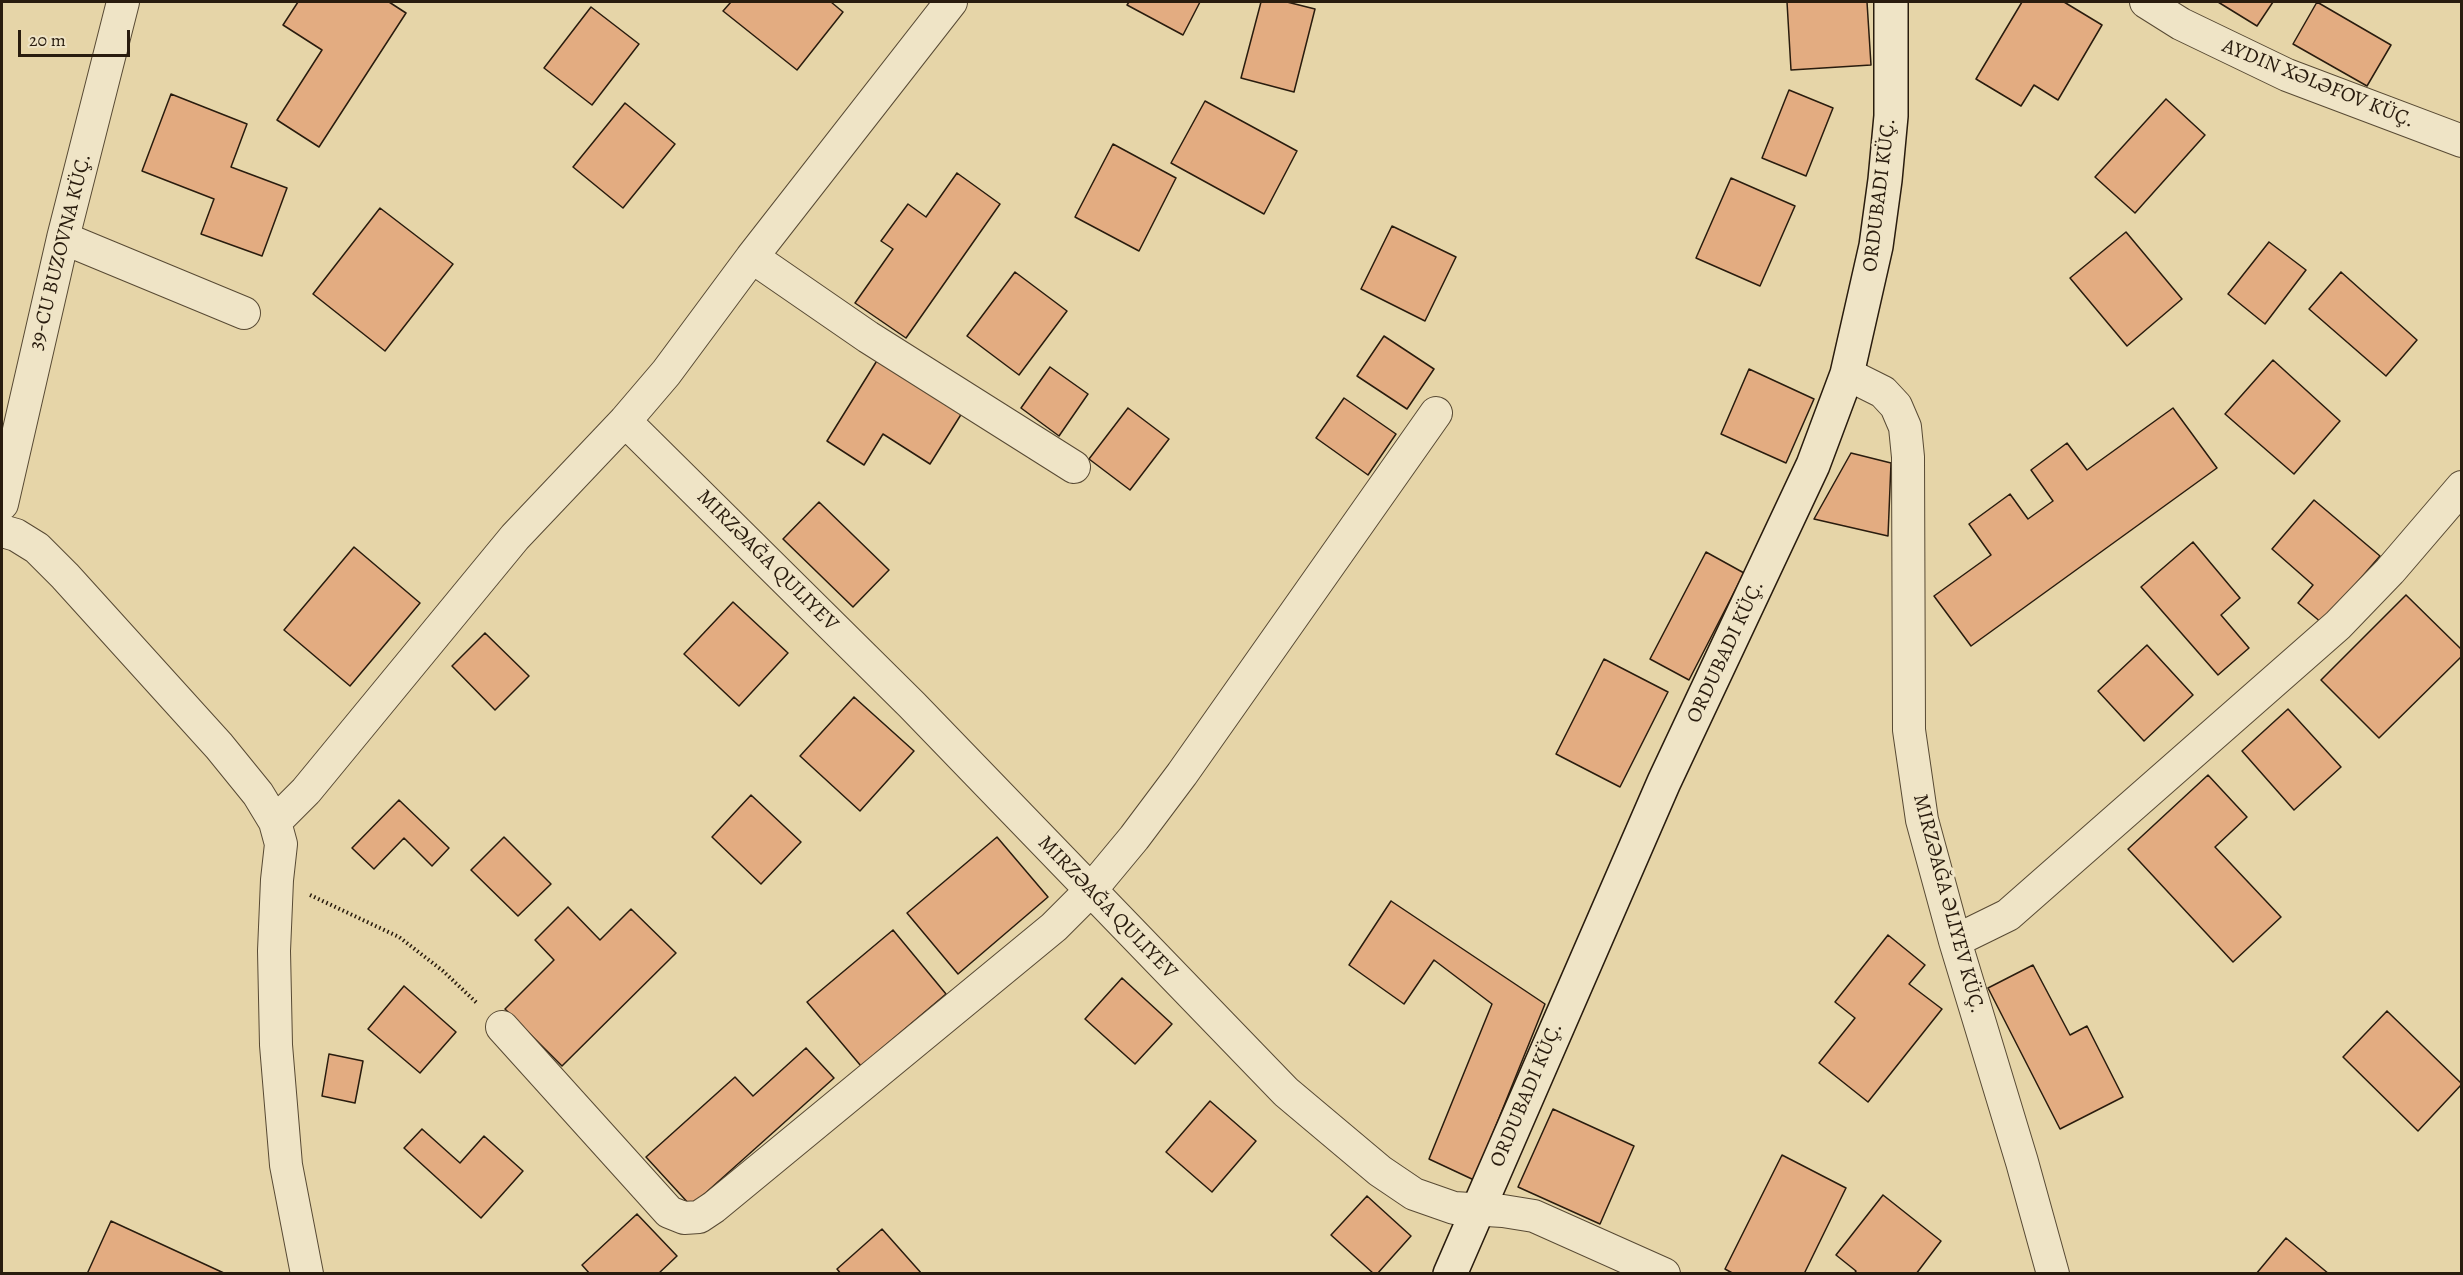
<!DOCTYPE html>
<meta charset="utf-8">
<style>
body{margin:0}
#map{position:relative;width:2463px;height:1275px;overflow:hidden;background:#e6d5a8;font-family:Alegreya,serif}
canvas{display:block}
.frame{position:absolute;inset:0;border:3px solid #291c0e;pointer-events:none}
.scale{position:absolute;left:18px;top:30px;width:112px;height:27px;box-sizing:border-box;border:3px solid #291c0e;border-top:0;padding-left:8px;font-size:18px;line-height:21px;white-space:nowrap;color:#291c0e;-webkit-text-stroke:4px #efe4c6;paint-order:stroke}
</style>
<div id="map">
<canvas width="2463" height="1275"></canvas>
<div class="frame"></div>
<div class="scale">20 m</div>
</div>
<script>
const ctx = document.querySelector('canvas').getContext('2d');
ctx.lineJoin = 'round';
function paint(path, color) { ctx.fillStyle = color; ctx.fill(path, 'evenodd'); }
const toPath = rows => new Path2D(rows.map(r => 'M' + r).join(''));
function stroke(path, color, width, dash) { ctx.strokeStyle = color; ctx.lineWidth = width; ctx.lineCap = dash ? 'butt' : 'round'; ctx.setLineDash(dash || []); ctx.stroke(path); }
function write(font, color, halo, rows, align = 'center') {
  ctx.font = font + ' Alegreya,serif'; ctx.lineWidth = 6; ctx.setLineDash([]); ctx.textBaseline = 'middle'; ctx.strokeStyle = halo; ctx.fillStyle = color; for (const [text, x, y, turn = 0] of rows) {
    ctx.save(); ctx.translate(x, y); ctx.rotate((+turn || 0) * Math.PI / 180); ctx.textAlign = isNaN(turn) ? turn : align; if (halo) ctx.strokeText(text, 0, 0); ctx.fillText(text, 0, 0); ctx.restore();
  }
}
const building = toPath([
 [298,2,389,2,406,13,319,147,277,120,322,50,283,25,298,2],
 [731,2,831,2,843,12,797,70,723,11,731,2],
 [1129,2,1200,2,1183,35,1127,5,1129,2],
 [1261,2,1287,2,1315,9,1294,92,1241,78,1261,2],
 [1787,2,1867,2,1871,65,1791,70,1787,2],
 [2022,2,2064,2,2102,25,2058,100,2034,85,2021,106,1976,79,2022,2],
 [2218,2,2273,2,2257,26,2218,2],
 [2317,2,2391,45,2367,86,2293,44,2317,2],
 [591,7,639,44,592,105,544,68,591,7],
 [1789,90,1833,108,1806,176,1762,158,1789,90],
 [171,94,247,124,231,167,287,188,262,256,201,234,214,199,142,171,171,94],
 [2166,99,2205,135,2135,213,2095,177,2166,99],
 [1205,101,1297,151,1264,214,1171,163,1205,101],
 [625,103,675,144,623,208,573,167,625,103],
 [1113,144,1176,178,1139,251,1075,217,1113,144],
 [957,173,1000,204,906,338,855,303,893,249,881,241,908,204,926,217,957,173],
 [1731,178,1795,206,1760,286,1696,258,1731,178],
 [380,208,453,264,385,351,313,294,380,208],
 [1392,226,1456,257,1425,321,1361,289,1392,226],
 [2126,232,2182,299,2127,346,2070,278,2126,232],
 [2269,242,2306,270,2265,324,2228,294,2269,242],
 [1015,272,1067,311,1019,375,967,336,1015,272],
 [2341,272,2417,340,2386,376,2309,309,2341,272],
 [1384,336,1434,369,1407,409,1357,376,1384,336],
 [878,359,962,413,930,464,883,434,864,465,827,441,878,359],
 [2273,360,2340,421,2294,474,2225,414,2273,360],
 [1050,367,1088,394,1059,436,1021,408,1050,367],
 [1749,369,1814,399,1786,463,1721,434,1749,369],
 [1344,398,1396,434,1368,475,1316,438,1344,398],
 [1128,408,1169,439,1130,490,1089,459,1128,408],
 [2173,408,2217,468,1971,646,1934,596,1991,555,1969,524,2010,494,2028,519,2053,501,2031,470,2067,443,2087,470,2173,408],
 [1851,453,1891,463,1888,536,1814,519,1851,453],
 [2314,500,2380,556,2322,623,2298,603,2313,585,2272,549,2314,500],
 [819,502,889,570,853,607,783,539,819,502],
 [2193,542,2240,598,2221,615,2249,648,2218,675,2141,587,2193,542],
 [354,547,420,603,350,686,284,630,354,547],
 [1706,552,1744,573,1689,680,1650,659,1706,552],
 [2406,595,2462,650,2462,656,2379,738,2321,680,2406,595],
 [733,602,788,653,739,706,684,654,733,602],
 [485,633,529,676,495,710,452,666,485,633],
 [2147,645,2193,695,2144,741,2098,691,2147,645],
 [1604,659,1668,692,1620,787,1556,754,1604,659],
 [854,697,914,751,860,811,800,756,854,697],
 [2288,709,2341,767,2294,810,2242,751,2288,709],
 [2208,775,2247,817,2215,847,2281,917,2233,962,2128,849,2208,775],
 [751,795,801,842,761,884,712,837,751,795],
 [399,800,449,848,432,866,404,838,374,869,352,848,399,800],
 [504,837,551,884,518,916,471,870,504,837],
 [997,837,1048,897,958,974,907,913,997,837],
 [1391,901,1545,1004,1474,1180,1429,1159,1492,1004,1434,960,1404,1004,1349,965,1391,901],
 [568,907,600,940,631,909,676,953,562,1066,505,1009,554,960,535,940,568,907],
 [893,930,946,994,861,1066,807,1002,893,930],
 [1888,935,1925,965,1909,984,1942,1009,1868,1102,1819,1063,1855,1018,1835,1002,1888,935],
 [2033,965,2070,1035,2087,1026,2123,1097,2060,1129,1988,988,2033,965],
 [1122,978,1172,1024,1135,1064,1085,1019,1122,978],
 [404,986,456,1032,420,1073,368,1029,404,986],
 [2387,1011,2462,1084,2418,1131,2343,1057,2387,1011],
 [806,1048,834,1078,691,1206,646,1157,735,1077,753,1096,806,1048],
 [329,1054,363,1061,355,1103,322,1096,329,1054],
 [1210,1101,1256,1141,1212,1192,1166,1152,1210,1101],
 [1553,1109,1634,1146,1600,1224,1518,1187,1553,1109],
 [422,1129,460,1163,484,1136,523,1171,481,1218,404,1148,422,1129],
 [1782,1155,1846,1188,1804,1274,1734,1274,1725,1269,1782,1155],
 [1883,1195,1941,1241,1916,1274,1854,1274,1856,1271,1836,1255,1883,1195],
 [1367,1196,1411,1236,1377,1274,1374,1274,1331,1235,1367,1196],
 [637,1214,677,1256,658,1274,590,1274,582,1265,637,1214],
 [111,1221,226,1274,87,1274,111,1221],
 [882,1229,922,1274,841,1274,837,1269,882,1229],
 [2286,1238,2329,1274,2256,1274,2286,1238]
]);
paint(building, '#e3ac81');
stroke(building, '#291c0e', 1.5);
const street = toPath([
 [2146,2,2181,24,2287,75,2462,141],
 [63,238,244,313],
 [752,257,868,337,1074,467],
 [1847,374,1883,392,1896,406,1905,427,1908,457,1909,730,1922,820,1955,941,2022,1162,2053,1274],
 [625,421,912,705,1286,1092,1380,1171,1414,1194,1454,1208,1503,1211,1534,1216,1664,1274],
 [2,504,63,238,123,2],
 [2,531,16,535,37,548,65,576,219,746,258,794,275,822,281,844,277,880,274,951,276,1045,286,1165,307,1274],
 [275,822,306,791,515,537,625,421,666,373,752,257,951,2],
 [1955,941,2008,915,2338,625,2390,571,2462,487],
 [502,1027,669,1212,684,1218,699,1217,714,1207,1054,927,1090,891,1134,838,1182,774,1436,413]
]);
const secondary = toPath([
 [1450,1274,1664,782,1813,465,1847,374,1876,246,1885,180,1891,116,1891,2]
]);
stroke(street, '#584a34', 34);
stroke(secondary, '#291c0e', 36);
stroke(toPath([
 [310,895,399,937,443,971,478,1004]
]), '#291c0e', 4, [1.5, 3]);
stroke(street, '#efe4c6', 32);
stroke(secondary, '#efe4c6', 33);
write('21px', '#291c0e', '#efe4c6', [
 ["AYDIN XƏLƏFOV KÜÇ.",2318,84,22],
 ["ORDUBADI KÜÇ.",1880,195,-83],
 ["39-CU BUZOVNA KÜÇ.",61,252,-76],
 ["MIRZƏAĞA QULIYEV",767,561,45],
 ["ORDUBADI KÜÇ.",1726,652,-65],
 ["MIRZƏAĞA ƏLIYEV KÜÇ.",1948,904,75],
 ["MIRZƏAĞA QULIYEV",1107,908,46],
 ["ORDUBADI KÜÇ.",1527,1095,-67]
]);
</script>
